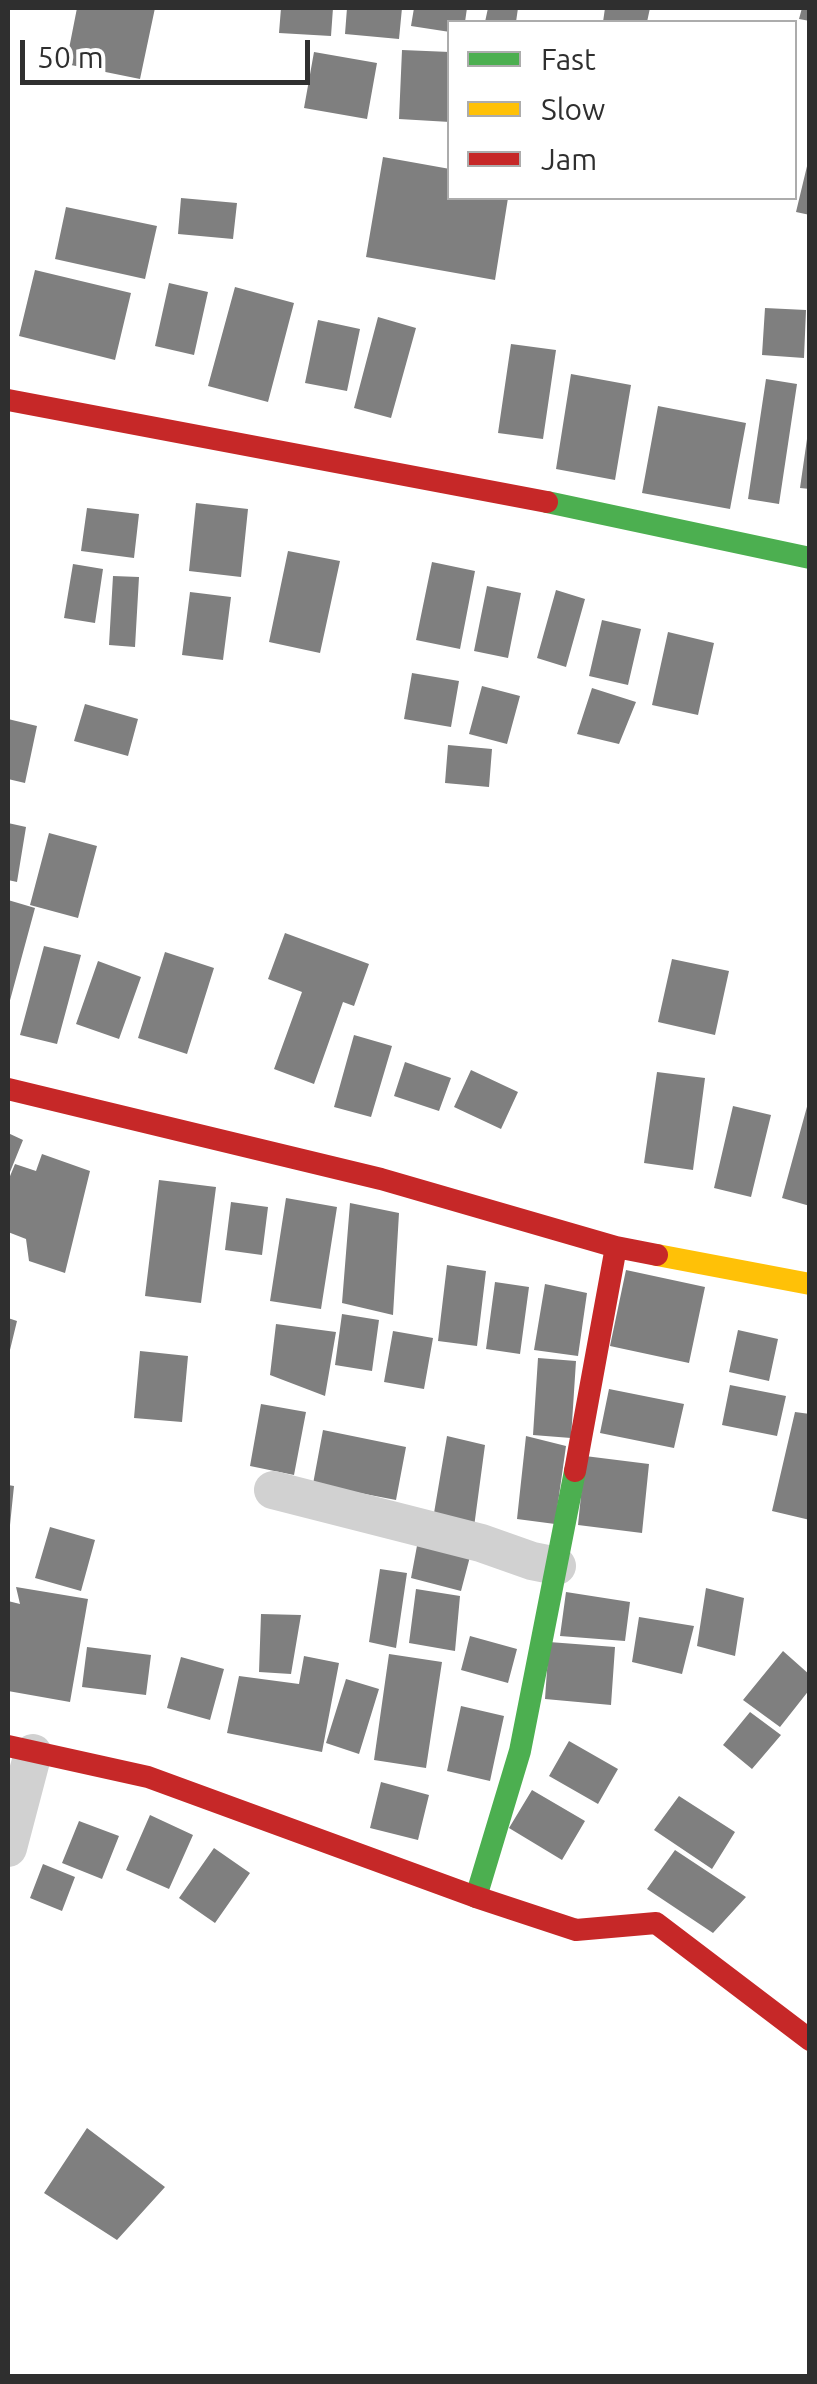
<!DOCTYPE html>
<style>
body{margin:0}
#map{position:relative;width:817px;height:2384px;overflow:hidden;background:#fff;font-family:Ubuntu,sans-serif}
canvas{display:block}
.frame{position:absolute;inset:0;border:10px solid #2f2f2f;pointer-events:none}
.legend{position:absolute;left:447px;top:20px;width:350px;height:180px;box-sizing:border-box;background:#fff;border:2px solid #acacac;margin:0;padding:12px 18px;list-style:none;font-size:30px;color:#2f2f2f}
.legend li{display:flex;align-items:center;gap:20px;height:50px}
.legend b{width:50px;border:2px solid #acacac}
.scale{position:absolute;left:20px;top:40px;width:290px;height:45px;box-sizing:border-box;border:5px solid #2f2f2f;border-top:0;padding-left:12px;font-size:30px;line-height:35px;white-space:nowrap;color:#2f2f2f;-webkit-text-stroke:8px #fff;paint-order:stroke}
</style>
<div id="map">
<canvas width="817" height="2384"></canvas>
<div class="frame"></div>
<ul class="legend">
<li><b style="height:12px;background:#4caf50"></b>Fast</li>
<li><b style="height:12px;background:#ffc107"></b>Slow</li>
<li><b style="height:12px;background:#c62828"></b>Jam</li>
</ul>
<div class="scale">50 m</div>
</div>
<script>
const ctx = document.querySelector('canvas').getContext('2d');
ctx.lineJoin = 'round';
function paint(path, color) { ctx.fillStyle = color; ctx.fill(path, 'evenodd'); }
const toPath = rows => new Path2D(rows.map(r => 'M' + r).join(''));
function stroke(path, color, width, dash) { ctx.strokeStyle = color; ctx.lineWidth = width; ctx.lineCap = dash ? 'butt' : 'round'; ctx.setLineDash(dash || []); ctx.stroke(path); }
paint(toPath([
 [77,8,155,8,140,79,66,64],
 [281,8,333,8,331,36,279,33],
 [347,8,402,8,399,39,345,34],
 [414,8,467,8,465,22,450,22,450,32,411,26],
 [488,8,518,8,516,22,485,22],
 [605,8,650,8,647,22,603,22],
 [802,8,810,8,810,21,799,19],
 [402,50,450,52,450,122,399,119],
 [314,52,377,63,367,119,304,108],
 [383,157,450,169,450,198,508,198,495,280,366,257],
 [808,162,810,162,810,215,796,212],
 [181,198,237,203,233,239,178,234],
 [66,207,157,226,145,279,55,259],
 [35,270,131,293,115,360,19,336],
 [169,283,208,292,194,355,155,346],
 [235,287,294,303,268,402,208,386],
 [765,308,806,310,804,358,762,355],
 [378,317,416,328,391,418,354,408],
 [318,320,360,329,347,391,305,383],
 [511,344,556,350,543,439,498,433],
 [571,374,631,385,615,480,556,469],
 [766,379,797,384,779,504,748,499],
 [658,406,746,423,730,509,642,493],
 [807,439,810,439,810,489,800,488],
 [196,503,248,509,241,577,189,571],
 [87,508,139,514,134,558,81,551],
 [288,551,340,561,320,653,269,642],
 [432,562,475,571,460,649,416,640],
 [73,564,103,569,95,623,64,618],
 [113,576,139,577,135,647,109,645],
 [487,586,521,593,508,658,474,651],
 [556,590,585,599,566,667,537,658],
 [190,592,231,597,223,660,182,655],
 [602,620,641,629,628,685,589,676],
 [668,632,714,643,698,715,652,705],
 [412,673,459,681,451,727,404,719],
 [482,686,520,696,507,744,469,734],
 [592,688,636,702,619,744,577,734],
 [85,704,138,719,128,756,74,741],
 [8,719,37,726,25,783,8,779],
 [448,745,492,749,489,787,445,783],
 [8,823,26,827,17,882,8,880],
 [49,833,97,846,78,918,30,905],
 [8,900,35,908,9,1004,8,1004],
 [285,933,369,964,354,1006,343,1002,314,1084,274,1069,302,992,268,979],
 [44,946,81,955,57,1044,20,1035],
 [165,952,214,968,187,1054,138,1038],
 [672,959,729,971,715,1035,658,1022],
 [98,961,141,977,119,1039,76,1024],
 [354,1035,392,1046,371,1117,334,1107],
 [405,1062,451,1078,439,1111,394,1096],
 [471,1070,518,1092,501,1129,454,1107],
 [657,1072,705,1078,693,1170,644,1163],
 [808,1103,810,1104,810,1206,782,1198],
 [733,1106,771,1115,751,1197,714,1188],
 [8,1133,23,1140,8,1177],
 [42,1154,90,1171,65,1273,29,1261,26,1239,8,1232,8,1181,15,1164,36,1171],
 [159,1180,216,1187,201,1303,145,1296],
 [286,1198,337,1207,321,1309,270,1301],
 [231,1202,268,1207,262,1255,225,1250],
 [350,1203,399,1213,393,1315,342,1303],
 [447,1265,486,1271,477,1346,438,1341],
 [626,1270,705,1287,689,1363,610,1346],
 [495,1282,529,1287,520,1354,486,1349],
 [545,1284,587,1293,578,1356,534,1350],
 [342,1314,379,1320,372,1371,335,1365],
 [8,1318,17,1321,9,1354,8,1354],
 [276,1324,336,1332,325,1396,270,1375],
 [738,1330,778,1339,769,1381,729,1372],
 [393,1331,433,1338,424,1389,384,1382],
 [140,1351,188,1356,182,1422,134,1418],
 [538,1358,576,1361,571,1438,533,1435],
 [730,1385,786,1396,777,1436,722,1425],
 [609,1389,684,1404,674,1448,600,1433],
 [261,1404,306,1412,294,1475,250,1466],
 [795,1412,810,1414,810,1520,772,1511],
 [323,1430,406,1447,396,1500,313,1484],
 [447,1436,485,1445,474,1527,433,1519],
 [526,1436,566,1446,555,1524,517,1519],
 [585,1456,649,1464,642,1533,578,1525],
 [8,1485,14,1486,10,1525,8,1525],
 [50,1527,95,1540,81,1591,35,1578],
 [419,1535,472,1549,461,1591,411,1578],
 [380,1569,407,1573,396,1648,369,1642],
 [16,1587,88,1599,70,1702,8,1691,8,1601,20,1604],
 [706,1588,744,1598,735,1656,697,1646],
 [416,1589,460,1596,455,1651,409,1643],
 [566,1592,630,1602,625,1641,560,1636],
 [261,1614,301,1615,291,1674,259,1672],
 [639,1617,694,1626,682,1674,632,1662],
 [470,1636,517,1649,508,1683,461,1670],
 [549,1642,615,1647,611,1705,545,1699],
 [87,1647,151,1655,146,1695,82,1687],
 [783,1651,810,1675,810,1689,780,1727,743,1700],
 [389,1654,442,1662,426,1768,374,1760],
 [304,1656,339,1663,322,1752,227,1733,239,1676,299,1684],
 [181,1657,224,1669,210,1720,167,1708],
 [346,1679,379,1689,359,1754,326,1743],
 [461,1706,504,1716,490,1781,447,1771],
 [750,1712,781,1735,752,1769,723,1745],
 [569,1741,618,1769,598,1804,549,1776],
 [381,1782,429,1795,418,1840,370,1828],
 [532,1790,585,1821,562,1860,509,1828],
 [679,1796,735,1832,712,1869,654,1830],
 [150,1815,193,1835,169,1889,126,1870],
 [79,1821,119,1836,102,1879,62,1863],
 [214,1848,250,1873,215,1923,179,1898],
 [675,1850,746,1897,713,1933,647,1889],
 [43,1864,75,1877,62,1911,30,1898],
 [87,2128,165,2187,117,2240,44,2193]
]), '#7f7f7f');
stroke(toPath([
 [273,1490,481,1543,532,1561,557,1566],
 [8,1848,33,1753]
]), '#d1d1d1', 38);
stroke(toPath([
 [547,502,810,558],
 [476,1897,520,1751,575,1471]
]), '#4caf50', 22);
stroke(toPath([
 [657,1255,810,1284]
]), '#ffc107', 22);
stroke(toPath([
 [8,400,547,502],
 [8,1089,381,1179,616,1247,657,1255],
 [575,1471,616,1247],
 [8,1746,148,1777,476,1897,576,1930,656,1923,810,2040]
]), '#c62828', 22);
</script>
